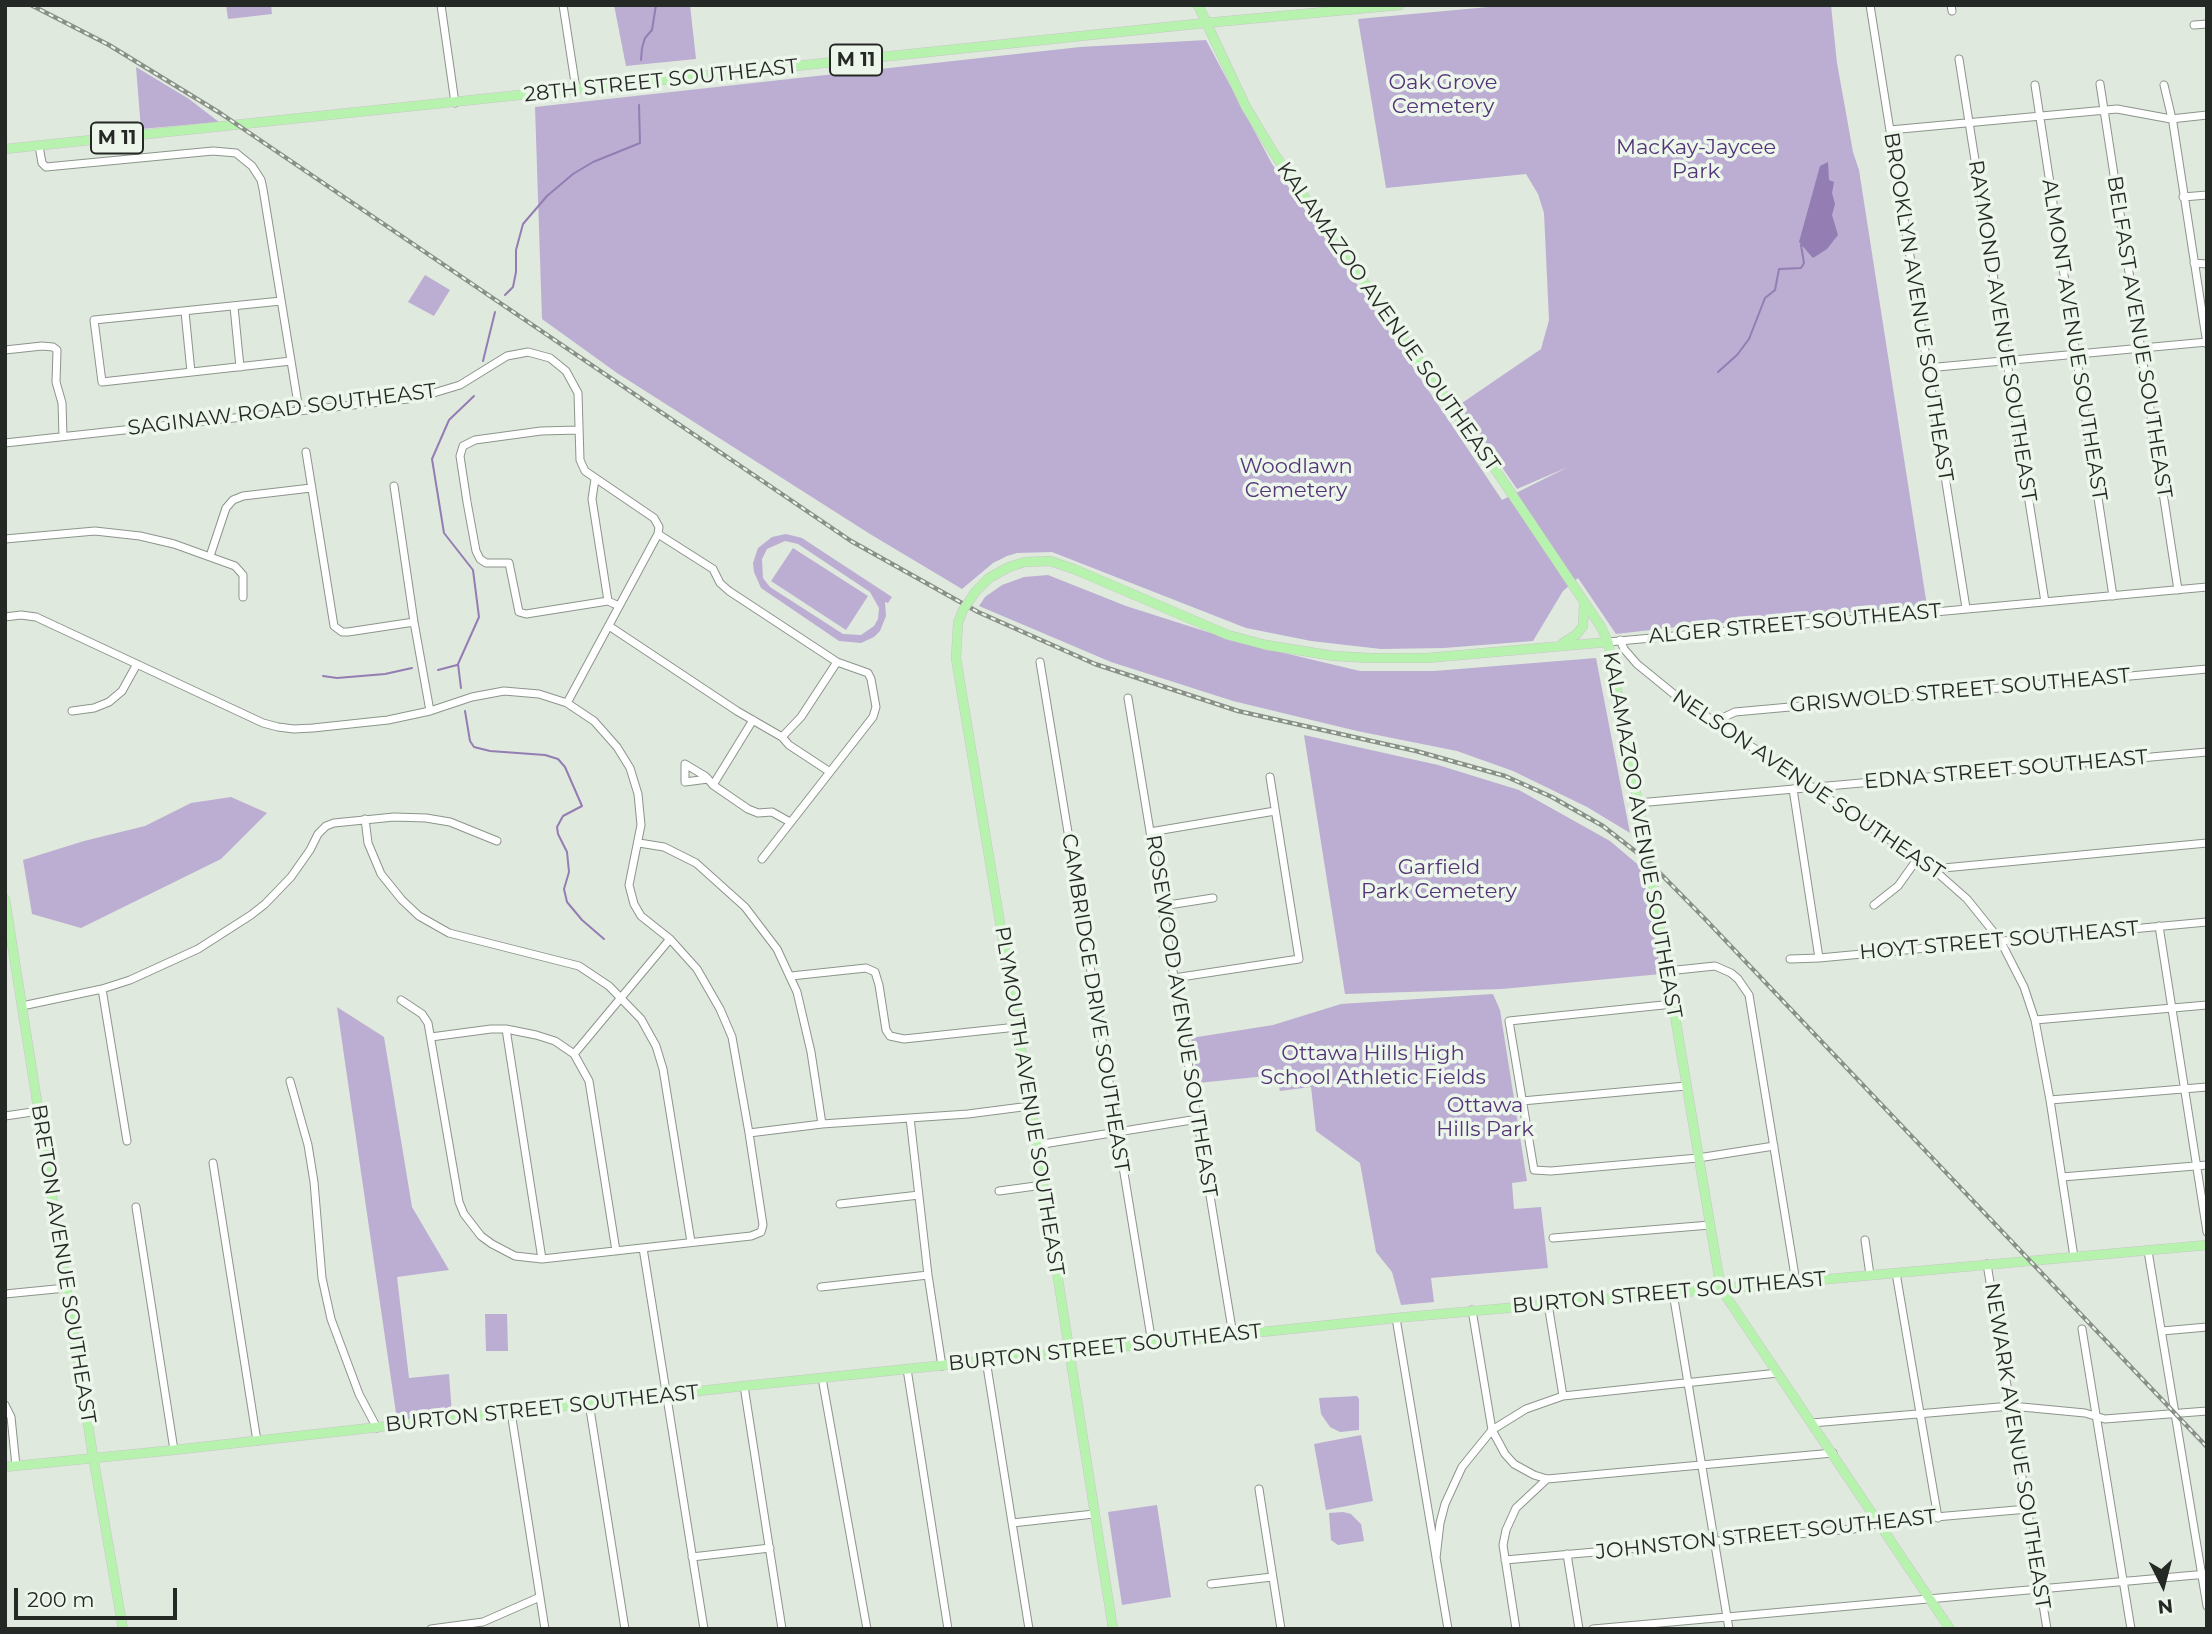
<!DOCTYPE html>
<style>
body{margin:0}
#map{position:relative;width:2212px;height:1634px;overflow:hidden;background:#e0e9de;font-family:Montserrat,sans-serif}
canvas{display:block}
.frame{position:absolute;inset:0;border:7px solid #252925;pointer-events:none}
.north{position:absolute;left:2128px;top:1550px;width:70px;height:70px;-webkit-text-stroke:5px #edf6eb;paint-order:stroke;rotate:174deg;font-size:19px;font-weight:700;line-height:28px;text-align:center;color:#252925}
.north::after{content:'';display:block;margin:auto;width:24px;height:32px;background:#252925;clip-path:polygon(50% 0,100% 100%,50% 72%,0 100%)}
.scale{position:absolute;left:14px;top:1588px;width:163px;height:32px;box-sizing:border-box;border:4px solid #252925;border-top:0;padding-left:9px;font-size:21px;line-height:24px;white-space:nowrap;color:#252925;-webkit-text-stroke:5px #edf6eb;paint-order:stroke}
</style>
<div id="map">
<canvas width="2212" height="1634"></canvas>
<div class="frame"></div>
<div class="north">N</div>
<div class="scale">200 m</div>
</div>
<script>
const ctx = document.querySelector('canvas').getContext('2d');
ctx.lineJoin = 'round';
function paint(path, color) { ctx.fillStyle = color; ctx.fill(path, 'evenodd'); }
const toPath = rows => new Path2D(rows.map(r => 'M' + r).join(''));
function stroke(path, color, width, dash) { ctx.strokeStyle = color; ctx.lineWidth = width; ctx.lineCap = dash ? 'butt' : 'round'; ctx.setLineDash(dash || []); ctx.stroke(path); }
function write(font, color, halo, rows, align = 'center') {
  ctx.font = font + ' Montserrat,sans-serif'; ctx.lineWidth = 7; ctx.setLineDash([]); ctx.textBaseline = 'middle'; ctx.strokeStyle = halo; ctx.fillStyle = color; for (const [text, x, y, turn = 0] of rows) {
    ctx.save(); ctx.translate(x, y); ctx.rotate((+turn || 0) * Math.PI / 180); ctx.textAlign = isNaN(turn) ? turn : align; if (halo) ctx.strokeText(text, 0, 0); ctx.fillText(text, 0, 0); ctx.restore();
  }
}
paint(toPath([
 [226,5,271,5,272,14,228,19],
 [614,5,690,5,696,59,626,66],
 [1510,5,1831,5,1837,63,1853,152,1859,170,1927,606,1686,626,1616,634,1578,578,1563,591,1533,641,1444,648,1381,649,1311,641,1246,628,1052,552,1017,553,1007,556,993,563,962,589,870,534,617,373,542,319,535,107,1080,47,1206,40,1272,164,1351,275,1502,500,1568,467,1517,489,1459,405,1541,349,1549,320,1544,213,1538,194,1526,174,1386,188,1358,19],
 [136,67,189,99,219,122,141,129],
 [425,275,450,290,434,316,408,302],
 [786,534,802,538,892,597,888,603,885,602,886,616,880,631,874,637,861,643,839,641,761,588,754,572,753,563,758,548,772,537],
 [785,541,798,544,870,592,879,608,878,619,874,626,861,635,843,634,770,587,763,578,762,559,767,549],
 [793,548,868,596,846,630,771,581],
 [1048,575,1126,606,1242,643,1360,671,1434,671,1596,658,1630,833,1587,807,1513,771,1457,751,1357,731,1233,701,1111,662,979,606,985,597,1002,585,1024,577],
 [1304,735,1438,765,1519,790,1610,841,1642,868,1661,974,1502,989,1345,994],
 [231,797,267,813,221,859,81,928,32,914,23,860,84,841,145,826,191,803],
 [1493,994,1500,1010,1527,1181,1512,1183,1514,1209,1541,1207,1548,1268,1431,1278,1434,1302,1401,1305,1392,1272,1376,1252,1360,1163,1316,1131,1311,1087,1280,1091,1276,1075,1198,1083,1191,1038,1273,1025,1341,1004],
 [337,1007,384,1037,412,1207,449,1270,397,1277,409,1378,449,1374,452,1415,397,1420],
 [485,1314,507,1314,508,1351,486,1351],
 [1357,1396,1359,1399,1359,1430,1340,1432,1330,1427,1321,1414,1319,1398],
 [1361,1435,1373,1501,1326,1510,1314,1444],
 [1157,1505,1171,1597,1122,1605,1108,1512],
 [1343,1512,1351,1514,1361,1524,1364,1541,1338,1545,1331,1540,1329,1513]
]), '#bcaed2');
paint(toPath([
 [1828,162,1829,180,1834,182,1832,193,1835,204,1832,215,1838,235,1827,249,1813,258,1799,242,1820,166]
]), '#937db3');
stroke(toPath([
 [641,60,642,48,645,38,652,30,656,5],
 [505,295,513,287,516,272,516,250,523,224,547,196,573,174,593,162,640,143,639,105],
 [483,361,495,312],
 [1718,372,1737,355,1749,339,1765,298,1775,290,1779,269,1801,268,1804,263,1801,245],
 [438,670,457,665],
 [323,676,337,678,385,674,412,668],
 [461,688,458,664,479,617,473,570,444,533,432,459,449,420,474,396],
 [465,711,470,741,474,747,490,751,545,755,558,759,565,767,582,806,563,816,557,827,558,834,567,852,569,872,564,889,567,902,582,920,604,939]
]), '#937db3', 2);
const minor = toPath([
 [441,5,455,103],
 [563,5,576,89],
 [1870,5,1966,608],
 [1951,5,1952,11],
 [2194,25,2207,24],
 [1959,59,2045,602],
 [2100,84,2178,590],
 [2035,85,2113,596],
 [2164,85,2173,123,2207,344],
 [1890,130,2117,109,2171,119,2207,115],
 [39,146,42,163,46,167,213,151,236,153,252,166,261,180,263,189,299,410],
 [2183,197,2207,195],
 [2194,263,2207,264],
 [281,301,94,320,102,382,291,361],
 [234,307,240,367],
 [185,312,191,372],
 [5,350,42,346,53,347,57,350,56,382,62,403,63,436],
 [1927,368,2207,342],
 [579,430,541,431,475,440,463,446,460,456,467,502,476,551,480,559,486,563,509,563,519,612,526,614,608,601],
 [5,443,417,398,460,385,507,356,528,352,550,358,566,371,578,393,580,460,585,471,654,518,659,527,658,534,567,703],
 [306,452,334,626,342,632,348,632,414,622],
 [595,479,592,499,608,601,619,606],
 [394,486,414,622,430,711],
 [658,534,713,569,720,583,729,591,837,662,868,673,871,679,876,707,873,717,762,859],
 [5,539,95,531,140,536,174,544,235,566,243,575,243,597],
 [210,556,226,508,233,500,243,496,311,488],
 [5,617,21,615,36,617,263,723,278,727,294,729,313,728,388,720,430,711,472,697,504,691,539,694,567,703,594,721,617,747,630,768,638,794,641,825,629,885,634,904,641,916,670,939,697,969,720,1009,732,1037,749,1133,763,1225,761,1232,751,1236,542,1259,515,1256,492,1244,481,1236,464,1214,459,1202,428,1023,422,1014,401,1000],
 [609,626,737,711,782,737,789,745,830,772],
 [1620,640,1624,649,1637,664,1675,695,1933,869,1967,899,2000,940,2024,987,2035,1020,2050,1100,2074,1257],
 [1608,642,2207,587],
 [1040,662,1152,1343],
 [1128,698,1233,1335],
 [72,711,94,708,109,702,122,691,137,664],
 [1716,721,1735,712,2207,669],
 [782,737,801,717,837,662],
 [708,779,685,782,685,764,705,776,708,779,713,785,748,809,758,813,772,812,790,822],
 [713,785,753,720],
 [1793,789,1819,958],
 [1638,803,2207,752],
 [365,819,368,843,381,874,402,900,419,916,449,933,579,966,609,986,641,1019,656,1046,663,1069,691,1242],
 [1150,832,1275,811],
 [639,843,664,847,696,863,745,907,777,949,797,992,811,1052,822,1124],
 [1933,869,2207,843],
 [1874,905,1898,886,1918,858],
 [1162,906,1213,898],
 [2159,926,2207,1232],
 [1790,959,1819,958,2207,922],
 [1667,971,1715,966,1731,973,1738,979,1749,995,1796,1282],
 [791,976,866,968,875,972,879,985,886,1030,890,1036,904,1039,1017,1027],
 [1174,978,1299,959,1270,777],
 [102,989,127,1141],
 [1673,1004,1509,1021,1534,1170,1551,1171,1698,1158,1774,1146],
 [22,1006,102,989,130,980,198,949,251,915,265,904,291,877,310,850,318,834,326,826,334,823,394,817,426,818,450,822,497,841],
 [2035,1020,2207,1005],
 [506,1029,542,1259],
 [431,1037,491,1029,506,1029,536,1035,555,1041,574,1054,589,1081,616,1251],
 [574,1054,670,939],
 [290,1081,308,1145,314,1182,322,1278,331,1319,359,1394,377,1428],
 [2050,1100,2207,1087],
 [1522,1101,1686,1086],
 [5,1116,39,1111],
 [910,1118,928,1275,942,1366],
 [749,1133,822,1124,968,1114,1030,1106],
 [1037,1145,1198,1119],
 [213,1163,257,1441],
 [2062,1177,2207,1165],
 [999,1191,1043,1185],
 [840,1204,919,1195],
 [136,1207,174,1450],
 [1553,1238,1710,1225],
 [1865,1240,1870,1275],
 [643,1248,704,1629],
 [2148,1251,2207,1606],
 [1987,1264,2047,1629],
 [1896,1273,1938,1518],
 [821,1287,928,1275],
 [1673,1293,1729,1629],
 [5,1294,66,1288],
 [1548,1304,1563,1396],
 [1472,1310,1492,1430,1505,1454,1514,1464,1534,1475,1547,1479,1833,1453],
 [1396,1318,1448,1629],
 [2082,1329,2131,1629],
 [2162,1331,2207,1327],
 [986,1360,1029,1629],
 [907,1369,948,1629],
 [822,1378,867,1629],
 [744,1386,782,1629],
 [589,1403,625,1629],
 [5,1405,11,1417,16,1466],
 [511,1412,545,1629],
 [1812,1423,2011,1406,2085,1413,2105,1419,2207,1411],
 [1259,1489,1281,1629],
 [1012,1523,1094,1514],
 [1567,1554,1579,1629],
 [692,1557,770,1548],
 [1436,1558,1440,1523,1445,1504,1462,1467,1492,1430,1526,1409,1563,1396,1778,1373],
 [1505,1560,1853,1529,1889,1521,2028,1509],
 [1211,1584,1272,1577],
 [431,1629,483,1622,540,1597],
 [1516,1629,1503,1545,1506,1530,1516,1508,1547,1479],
 [1593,1629,2207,1574]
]);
const major = toPath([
 [1198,5,1246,107,1275,155,1489,460,1601,627,1608,642,1649,862,1721,1289,1950,1629],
 [5,149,1205,23,1400,5],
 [976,591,989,578,1009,567,1025,562,1050,561,1074,569,1228,635,1266,645,1334,656,1370,658,1427,658,1608,642],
 [958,623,956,658,1037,1145,1113,1629],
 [1563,643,1577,634,1583,626,1584,604],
 [5,899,92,1450,123,1629],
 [5,1467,174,1450,744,1386,1396,1318,2207,1245]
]);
stroke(minor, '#8c958b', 9);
stroke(major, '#c6c7c6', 10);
stroke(minor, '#fff', 7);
stroke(major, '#b8f2af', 9);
const rail = toPath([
 [31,5,109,45,220,113,851,541,978,612,1095,664,1238,711,1416,751,1505,776,1552,797,1603,826,1649,862,1706,920,2207,1447]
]);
stroke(rail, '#899088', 4.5);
stroke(rail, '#edf6eb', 2, [5]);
const majorBridge = toPath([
 [958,623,963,610,976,591]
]);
stroke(majorBridge, '#c6c7c6', 10, []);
stroke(majorBridge, '#b8f2af', 9);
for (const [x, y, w] of [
 [856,60,52],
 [117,138,52]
]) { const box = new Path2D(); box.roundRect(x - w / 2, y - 15.5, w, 31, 5); ctx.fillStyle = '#edf6eb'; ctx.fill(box); stroke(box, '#252925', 2); }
write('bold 19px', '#252925', null, [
 ["M 11",856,60],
 ["M 11",117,138]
]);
write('21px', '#252925', '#edf6eb', [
 ["28TH STREET SOUTHEAST",661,81,-6],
 ["BROOKLYN AVENUE SOUTHEAST",1918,307,81],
 ["KALAMAZOO AVENUE SOUTHEAST",1388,317,55],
 ["RAYMOND AVENUE SOUTHEAST",2002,331,81],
 ["BELFAST AVENUE SOUTHEAST",2139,337,81],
 ["ALMONT AVENUE SOUTHEAST",2074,340,81],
 ["SAGINAW ROAD SOUTHEAST",282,410,-7],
 ["ALGER STREET SOUTHEAST",1795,624,-5],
 ["GRISWOLD STREET SOUTHEAST",1960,691,-5],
 ["EDNA STREET SOUTHEAST",2006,770,-5],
 ["NELSON AVENUE SOUTHEAST",1808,785,34],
 ["KALAMAZOO AVENUE SOUTHEAST",1642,835,80],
 ["HOYT STREET SOUTHEAST",1999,941,-5],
 ["CAMBRIDGE DRIVE SOUTHEAST",1095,1003,81],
 ["ROSEWOOD AVENUE SOUTHEAST",1181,1016,81],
 ["PLYMOUTH AVENUE SOUTHEAST",1029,1101,81],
 ["BRETON AVENUE SOUTHEAST",63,1264,81],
 ["BURTON STREET SOUTHEAST",1669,1293,-5],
 ["BURTON STREET SOUTHEAST",1105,1348,-6],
 ["BURTON STREET SOUTHEAST",542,1409,-6],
 ["NEWARK AVENUE SOUTHEAST",2017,1446,81],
 ["JOHNSTON STREET SOUTHEAST",1766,1535,-6]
]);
write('21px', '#543478', '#edf6eb', [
 ["Oak Grove",1443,83],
 ["Cemetery",1443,107],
 ["MacKay-Jaycee",1696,148],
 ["Park",1696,172],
 ["Woodlawn",1296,467],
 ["Cemetery",1296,491],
 ["Garfield",1439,868],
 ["Park Cemetery",1439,892],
 ["Ottawa Hills High",1373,1054],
 ["School Athletic Fields",1373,1078],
 ["Ottawa",1485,1106],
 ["Hills Park",1485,1130]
]);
</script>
